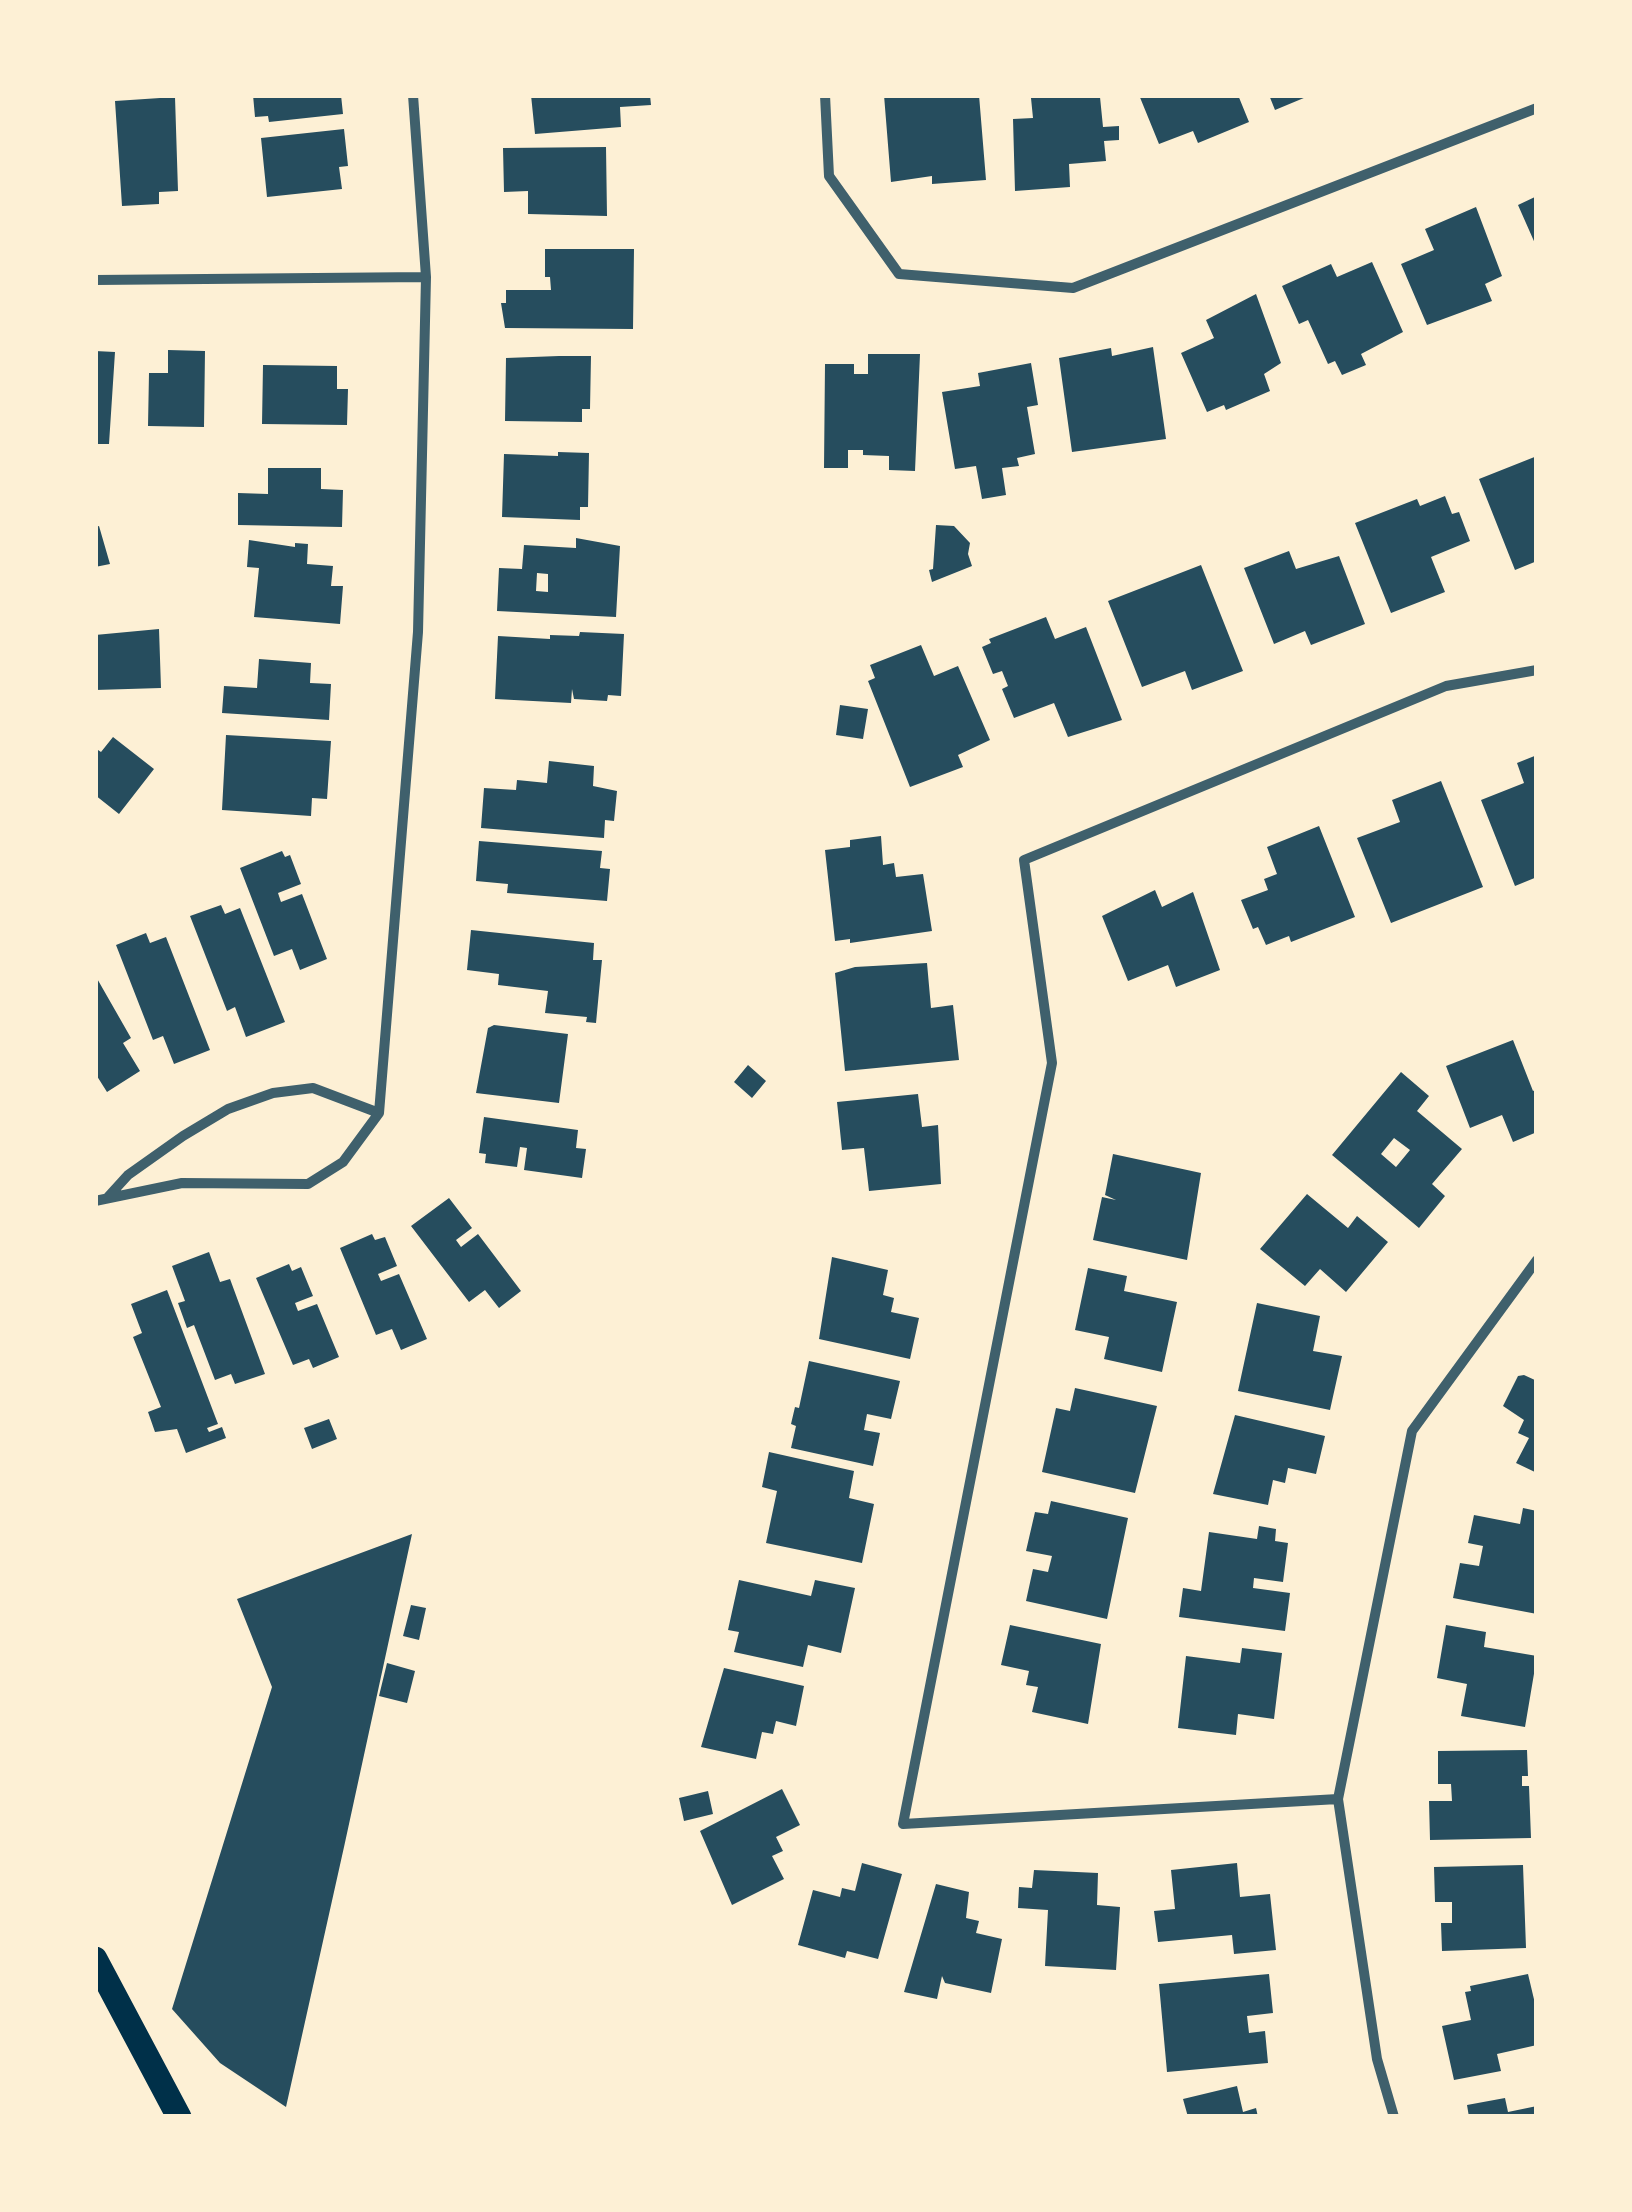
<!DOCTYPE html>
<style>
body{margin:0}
#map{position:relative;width:1632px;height:2212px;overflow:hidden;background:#fdf0d5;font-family:Arial,sans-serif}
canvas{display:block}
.frame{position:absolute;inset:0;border:98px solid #fdf0d5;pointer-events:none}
</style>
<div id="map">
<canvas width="1632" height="2212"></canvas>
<div class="frame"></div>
</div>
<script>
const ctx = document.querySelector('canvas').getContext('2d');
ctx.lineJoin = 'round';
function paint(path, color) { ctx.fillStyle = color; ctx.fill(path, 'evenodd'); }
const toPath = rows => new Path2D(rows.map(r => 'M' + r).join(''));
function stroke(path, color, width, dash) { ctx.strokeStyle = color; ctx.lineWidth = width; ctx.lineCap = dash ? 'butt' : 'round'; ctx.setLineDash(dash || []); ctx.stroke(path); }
paint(toPath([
 [253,95,341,95,343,114,269,122,268,116,255,117],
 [531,95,650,95,651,105,620,107,621,127,535,134],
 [884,95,979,95,986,180,932,184,932,176,891,182],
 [1081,95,1100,97,1103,127,1119,126,1119,140,1104,141,1106,161,1069,164,1070,187,1015,191,1013,119,1033,118,1031,98],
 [1139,95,1238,95,1249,122,1198,143,1193,131,1159,144],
 [1269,95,1311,95,1275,110],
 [175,97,178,191,159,192,159,204,122,206,115,101],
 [344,129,348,166,339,167,342,189,267,197,261,138],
 [606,147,607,216,528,214,528,191,504,192,503,148],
 [1537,196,1537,248,1518,205],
 [1476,207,1502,276,1485,284,1492,301,1427,325,1401,264,1434,250,1425,229],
 [545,249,634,249,633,329,505,328,501,303,506,303,506,290,551,290,550,277,545,277],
 [1372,262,1403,332,1361,354,1366,365,1342,375,1335,361,1328,364,1308,320,1299,324,1282,286,1331,264,1337,277],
 [1256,294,1281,363,1264,374,1270,391,1226,410,1224,405,1207,412,1181,353,1214,338,1206,320],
 [1153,347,1166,439,1072,452,1059,358,1111,348,1112,356],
 [168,350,205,351,204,427,148,426,149,373,168,373],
 [95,351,115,352,109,444,95,444],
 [868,354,920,354,915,471,889,470,889,456,863,455,863,450,848,450,848,468,824,468,825,364,854,364,854,374,868,374],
 [559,356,591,356,590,409,582,409,582,422,505,421,506,358],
 [1031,363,1038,405,1027,407,1035,454,1017,458,1019,466,1002,468,1006,495,982,499,976,466,955,469,942,392,980,386,978,373],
 [263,365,337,366,337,389,348,389,347,425,262,424],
 [558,452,589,453,588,507,580,507,580,520,502,517,504,454,558,456],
 [1537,456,1537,561,1515,570,1479,479],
 [268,468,321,468,321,489,343,490,342,527,238,525,238,493,268,494],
 [1445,496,1452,514,1459,512,1470,541,1431,557,1445,592,1391,613,1355,523,1417,499,1420,506],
 [936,525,954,526,970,543,968,554,972,566,932,582,929,570,933,569],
 [99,526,110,564,95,567,95,527],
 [576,538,620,546,616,617,497,611,499,568,522,569,524,545,576,548],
 [537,573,548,574,548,592,536,591],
 [249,540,295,547,295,543,308,544,307,564,333,566,331,586,343,586,340,624,254,617,259,568,247,567],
 [1289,551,1296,569,1339,556,1365,624,1311,645,1305,631,1274,644,1244,568],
 [1201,565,1243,671,1192,690,1185,671,1142,687,1108,601],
 [1046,617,1055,639,1086,627,1122,720,1068,737,1054,703,1014,718,1002,689,1008,686,1002,671,993,674,982,647,991,643,989,639],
 [159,629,161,688,95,690,95,635],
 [580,632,624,634,621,696,608,695,607,701,574,699,572,689,571,703,495,699,498,636,550,639,550,635,579,636],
 [921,645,934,676,958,666,990,740,958,755,963,767,910,787,868,681,875,678,870,665],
 [259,659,311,663,310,683,331,684,329,720,222,713,224,686,257,688],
 [840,705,868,709,863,739,836,735],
 [226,735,331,741,327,799,312,798,311,816,222,810],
 [113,737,154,769,119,814,95,795,95,748,101,752],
 [1537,755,1537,877,1515,886,1481,800,1524,783,1517,763],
 [549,761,594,766,593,786,617,791,614,821,605,820,604,838,481,828,484,788,516,790,517,780,547,783],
 [1441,781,1483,887,1391,923,1357,838,1400,822,1392,800],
 [1319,826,1355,917,1291,942,1289,936,1266,945,1258,927,1253,929,1241,900,1268,890,1264,879,1277,874,1267,847],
 [881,836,883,865,894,863,896,877,923,874,932,931,850,943,850,939,835,941,825,850,850,847,850,840],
 [479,841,602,851,600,868,610,869,607,901,507,893,508,884,476,881],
 [282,851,285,857,290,855,301,884,278,893,281,902,302,894,327,959,300,970,292,949,274,956,240,868],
 [1155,890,1162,907,1193,892,1220,970,1176,987,1168,965,1128,981,1102,916],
 [221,905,225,914,240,908,285,1022,246,1037,235,1007,227,1011,190,916],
 [471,930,594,943,593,960,602,960,596,1023,586,1022,587,1017,545,1013,548,991,498,985,499,974,467,970],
 [146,933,150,943,166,937,210,1050,174,1064,163,1036,153,1040,116,945],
 [927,963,931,1008,953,1005,959,1060,845,1071,835,973,855,967],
 [95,975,131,1038,123,1043,140,1071,107,1092,95,1073],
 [494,1025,568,1034,559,1103,476,1093,488,1028],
 [1513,1040,1533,1091,1537,1089,1537,1132,1513,1142,1502,1115,1470,1128,1446,1066],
 [748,1065,766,1081,752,1098,734,1082],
 [1401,1072,1429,1096,1417,1111,1462,1149,1432,1184,1445,1196,1419,1228,1332,1155],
 [1394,1138,1410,1150,1396,1167,1381,1154],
 [918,1094,922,1127,938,1125,941,1184,869,1191,864,1148,842,1150,837,1102],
 [484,1117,578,1130,576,1148,586,1149,582,1178,524,1170,527,1148,520,1147,517,1167,485,1163,486,1154,479,1153],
 [1113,1154,1201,1173,1187,1260,1093,1240,1102,1197,1116,1200,1105,1195],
 [1307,1194,1348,1228,1357,1216,1388,1242,1346,1292,1320,1269,1305,1286,1260,1249],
 [449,1198,472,1228,456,1240,461,1247,478,1234,521,1291,499,1308,485,1290,469,1302,411,1226],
 [372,1234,375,1240,385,1237,397,1266,378,1274,381,1281,399,1274,427,1339,401,1350,392,1329,376,1335,340,1248],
 [209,1252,220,1282,230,1279,265,1374,235,1384,231,1374,215,1380,194,1325,187,1328,178,1303,185,1301,172,1266],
 [832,1257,888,1270,883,1295,894,1298,891,1312,919,1318,910,1359,819,1339],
 [289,1264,292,1271,301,1267,313,1296,295,1303,298,1311,317,1304,339,1357,313,1368,309,1359,293,1365,256,1278],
 [1088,1268,1127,1276,1124,1291,1177,1302,1162,1372,1104,1359,1109,1337,1075,1330],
 [167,1290,218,1424,207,1428,209,1432,222,1427,226,1438,186,1453,177,1429,155,1432,148,1412,161,1407,133,1337,142,1333,131,1304],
 [1257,1303,1320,1316,1313,1351,1342,1356,1330,1410,1238,1391],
 [809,1361,900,1381,891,1419,867,1414,864,1430,880,1433,873,1466,791,1448,796,1426,791,1424,795,1407,799,1408],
 [1524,1375,1537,1381,1537,1473,1516,1463,1529,1438,1518,1433,1524,1420,1503,1406,1518,1376],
 [1075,1388,1157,1406,1135,1493,1042,1472,1056,1408,1070,1411],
 [1235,1415,1325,1436,1316,1474,1288,1468,1285,1483,1273,1480,1268,1505,1213,1494],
 [329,1419,337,1439,312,1449,304,1428],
 [769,1452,854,1471,849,1498,874,1504,862,1563,766,1543,777,1491,762,1487],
 [1051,1501,1128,1518,1107,1619,1026,1601,1033,1569,1048,1572,1052,1556,1026,1551,1035,1512,1048,1514],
 [1523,1508,1537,1511,1537,1614,1453,1598,1460,1563,1479,1566,1483,1546,1468,1543,1474,1515,1520,1524],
 [1259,1526,1276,1529,1275,1541,1288,1543,1283,1582,1254,1578,1253,1588,1290,1593,1285,1631,1179,1617,1183,1588,1201,1591,1209,1532,1257,1539],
 [412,1534,344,1847,286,2107,220,2063,172,2009,272,1687,237,1599],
 [739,1580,811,1596,815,1580,855,1588,841,1653,808,1645,803,1667,734,1652,739,1632,728,1630],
 [411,1605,426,1608,419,1640,403,1636],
 [1010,1625,1101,1644,1088,1724,1032,1712,1038,1687,1026,1685,1029,1671,1001,1665],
 [1446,1625,1486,1632,1484,1647,1537,1656,1525,1727,1461,1716,1467,1684,1437,1678],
 [1242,1648,1282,1653,1274,1719,1238,1714,1236,1735,1178,1728,1186,1656,1240,1663],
 [387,1663,415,1671,407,1703,379,1696],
 [724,1668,804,1686,796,1726,776,1721,773,1734,762,1732,756,1759,701,1747],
 [1527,1750,1528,1776,1522,1776,1522,1786,1529,1786,1531,1838,1430,1840,1429,1801,1452,1801,1451,1784,1438,1784,1438,1751],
 [782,1789,800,1825,776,1837,783,1851,772,1856,784,1879,732,1905,700,1831],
 [708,1791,713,1814,684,1821,679,1798],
 [862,1863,902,1874,878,1959,847,1951,845,1958,798,1945,813,1890,840,1897,842,1888,855,1891],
 [1237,1863,1240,1897,1270,1894,1276,1950,1234,1954,1232,1935,1158,1942,1154,1911,1175,1909,1171,1870],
 [1523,1865,1526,1948,1442,1951,1441,1923,1452,1923,1452,1902,1435,1902,1434,1867],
 [1034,1870,1098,1873,1097,1905,1120,1907,1116,1970,1045,1966,1048,1910,1018,1908,1019,1887,1032,1888],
 [936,1884,969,1892,966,1918,979,1921,976,1933,1002,1939,991,1993,945,1983,942,1976,937,1999,904,1992],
 [1269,1974,1273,2013,1247,2016,1249,2033,1265,2031,1268,2063,1167,2072,1159,1984],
 [1528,1974,1537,2012,1537,2045,1497,2054,1501,2071,1454,2080,1442,2026,1471,2020,1465,1992,1471,1991,1470,1986],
 [1237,2086,1243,2112,1256,2108,1258,2117,1188,2117,1183,2099],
 [1505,2098,1508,2112,1537,2106,1537,2117,1469,2117,1467,2105]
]), '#264d5e');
stroke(toPath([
 [825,95,829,176,899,274,1073,288,1537,108],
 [95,280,426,277],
 [108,1197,128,1175,183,1136,228,1109,273,1093,313,1088,379,1113],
 [95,1201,182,1183,308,1184,343,1162,379,1113,418,632,426,277,413,95],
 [1338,1799,903,1824,1052,1063,1024,860,1446,686,1537,670],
 [1394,2117,1377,2059,1338,1799,1412,1431,1537,1260]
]), '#3f606c', 10);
stroke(toPath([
 [95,1959,179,2117]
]), '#003049', 25);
</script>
